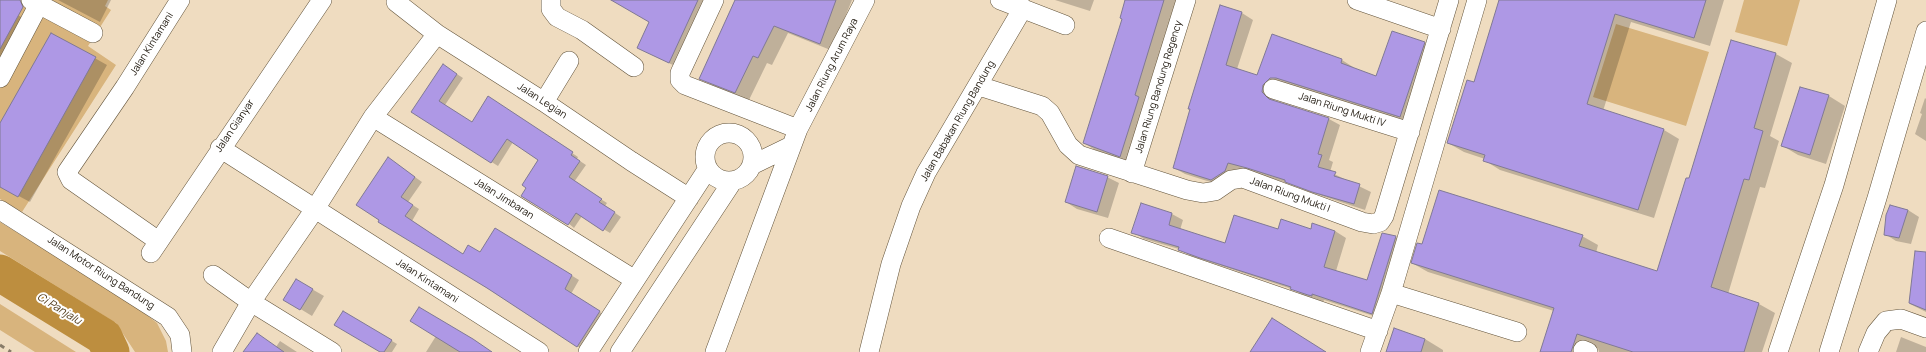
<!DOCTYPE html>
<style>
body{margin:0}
canvas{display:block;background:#efdcc0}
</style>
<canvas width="1926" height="352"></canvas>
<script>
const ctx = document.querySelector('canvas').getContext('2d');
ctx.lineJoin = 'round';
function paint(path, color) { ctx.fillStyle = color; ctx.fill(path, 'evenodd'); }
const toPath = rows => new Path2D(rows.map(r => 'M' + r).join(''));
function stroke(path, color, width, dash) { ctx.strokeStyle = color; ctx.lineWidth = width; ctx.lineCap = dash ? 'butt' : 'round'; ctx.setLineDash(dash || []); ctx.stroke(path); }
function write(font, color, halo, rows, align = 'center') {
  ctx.font = font + ' Manrope,sans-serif'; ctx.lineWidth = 4; ctx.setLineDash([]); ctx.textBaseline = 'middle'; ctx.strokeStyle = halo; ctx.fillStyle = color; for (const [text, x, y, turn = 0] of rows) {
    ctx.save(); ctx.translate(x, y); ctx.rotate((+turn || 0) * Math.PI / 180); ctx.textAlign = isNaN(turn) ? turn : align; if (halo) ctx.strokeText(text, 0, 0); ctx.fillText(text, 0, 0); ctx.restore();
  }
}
paint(toPath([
 [0,0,108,0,105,6,111,10,88,46,116,65,22,212,0,199],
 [1744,0,1800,0,1787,46,1735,32],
 [1616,24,1709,52,1686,126,1593,97],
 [0,222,130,302,157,323,166,341,168,352,135,352,116,323,0,251],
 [0,304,76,352,35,352,0,330]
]), '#d8b47d');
paint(toPath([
 [58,0,111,0,100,22],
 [613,0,708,0,683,70,638,48,650,22],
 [739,0,852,0,840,29,833,51,788,33,772,65,767,63,749,100,714,86,700,78],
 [1055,0,1094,0,1090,11],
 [1127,0,1178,0,1132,163,1095,150,1084,143,1123,19],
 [1500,0,1724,0,1710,46,1631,22,1603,111,1664,130,1679,139,1654,218,1500,170,1484,160,1485,159,1464,152,1448,143,1474,83],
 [0,5,30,22,0,75],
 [1221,7,1242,13,1253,20,1237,69,1258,76,1342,60,1353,67,1352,69,1377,78,1424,43,1435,50,1411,123,1273,98,1275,102,1329,119,1340,125,1329,160,1333,162,1330,172,1371,192,1365,210,1310,192,1291,184,1239,169,1236,177,1223,186,1185,174,1174,168],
 [52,34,107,65,30,202,0,186,0,125],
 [1731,41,1776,54,1792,63,1770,136,1779,141,1765,188,1760,187,1728,294,1759,304,1775,313,1762,352,1599,352,1598,348,1591,352,1541,352,1554,311,1428,272,1412,263,1423,245,1582,236,1598,245,1596,253,1658,272,1690,180],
 [449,69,463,78,445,105,472,123,495,101,578,157,577,159,586,165,574,182,607,203,605,206,621,217,610,233,582,216,574,228,523,185,539,158,513,142,498,166,412,112],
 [1801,88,1829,96,1845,106,1826,164,1798,155,1783,146],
 [1925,98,1926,99,1926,141,1915,134,1922,114,1920,113],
 [395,163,422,182,408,202,419,209,412,221,463,255,480,253,502,233,579,280,571,294,606,316,585,351,423,247,395,232,358,205],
 [1107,177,1119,183,1108,218,1077,209,1066,202],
 [1141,204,1172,214,1183,220,1180,230,1226,244,1279,231,1335,231,1346,238,1336,271,1368,282,1383,234,1396,237,1407,244,1383,319,1324,300,1323,302,1303,295,1292,289,1191,256,1179,249,1144,239,1133,232],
 [1908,210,1919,217,1911,244,1896,241,1885,234],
 [1914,268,1926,273,1926,312,1910,304],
 [296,280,324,296,312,316,284,299],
 [344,312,397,344,392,352,382,352],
 [436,336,491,352,426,352],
 [1901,337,1926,347,1926,352,1896,352],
 [1425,339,1443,350,1443,352,1387,352],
 [280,341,297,352,244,352,276,347]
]), '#0003');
stroke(toPath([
 [0,273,104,337,111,352]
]), '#bd8e3f', 37);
const building = toPath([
 [0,0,20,0,23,7,0,49,0,0],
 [611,0,698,0,669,63,637,48,649,22,611,0],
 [735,0,836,0,820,44,774,26,758,58,753,56,735,93,699,79,735,0],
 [1125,0,1164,0,1135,95,1139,97,1120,157,1083,143,1122,19,1120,18,1125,0],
 [1499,0,1706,0,1694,38,1615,14,1587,104,1664,129,1638,210,1483,161,1485,155,1447,143,1467,80,1474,82,1499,0],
 [1220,5,1242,12,1226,65,1257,75,1272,34,1342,59,1341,63,1376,76,1392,31,1425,42,1400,117,1276,78,1270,78,1263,85,1262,92,1269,99,1329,118,1318,154,1322,155,1318,167,1336,172,1334,176,1360,184,1354,204,1312,192,1285,182,1285,180,1247,168,1228,163,1225,171,1211,180,1173,168,1190,109,1188,109,1220,5],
 [51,33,96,57,18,197,0,187,0,123,51,33],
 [1731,40,1776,53,1754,128,1763,131,1749,180,1744,179,1711,287,1759,303,1744,352,1633,352,1577,334,1571,352,1540,352,1554,308,1411,263,1417,243,1422,244,1439,190,1583,235,1579,246,1657,271,1686,178,1689,178,1731,40],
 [443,64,457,74,439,101,472,122,488,96,573,152,571,155,580,161,569,177,602,199,599,202,615,212,603,231,576,213,568,225,521,196,526,188,522,185,538,160,507,139,491,163,411,112,443,64],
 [1800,87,1829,95,1810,155,1781,146,1800,87],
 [388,157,415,177,401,197,413,205,405,216,432,234,463,254,468,245,480,252,495,228,572,275,565,289,600,311,577,347,487,288,378,222,379,220,356,205,388,157],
 [1076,166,1108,176,1097,212,1065,202,1076,166],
 [1141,203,1172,213,1169,225,1225,243,1234,215,1278,229,1281,219,1311,229,1312,223,1335,231,1324,267,1367,280,1382,233,1396,236,1372,314,1312,294,1312,296,1308,295,1290,289,1291,287,1200,258,1178,250,1179,247,1131,233,1141,203],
 [1890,205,1908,210,1899,238,1884,235,1886,215,1890,205],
 [1915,251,1926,252,1926,310,1909,303,1915,251],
 [296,279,313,289,300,310,283,300,296,279],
 [419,307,473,339,492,352,460,352,410,321,419,307],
 [343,311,392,340,384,352,380,352,334,325,343,311],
 [1272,318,1326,352,1250,352,1272,318],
 [1394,328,1425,339,1421,352,1386,352,1394,328],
 [257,333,284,352,243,352,257,333]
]);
paint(building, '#ae98e5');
stroke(building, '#807995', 1);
const street = toPath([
 [31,0,93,33],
 [551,0,551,9,557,17,582,30,634,67],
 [714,0,680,73,680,80,685,85,798,129],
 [1000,0,1065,25],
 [1357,0,1441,29],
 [396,2,437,34,544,102,631,161,689,198],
 [0,78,39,4],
 [979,86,1042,106,1050,113,1068,145,1079,155,1187,190,1203,193,1215,191,1231,180,1243,178,1362,222,1373,224,1380,222,1384,216,1449,0],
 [1273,89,1410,132],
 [544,102,569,61],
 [373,117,635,280],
 '705 157a24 24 0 1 1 48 0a24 24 0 1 1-48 0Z',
 [220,148,539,352],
 [752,165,791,146],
 [1132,173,1186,0],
 [0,210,168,317,180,335,182,352],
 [1109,238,1378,331],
 [157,240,71,180,67,172,125,87,180,0],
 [151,253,322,0],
 [213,275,251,302,332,352],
 [1391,293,1517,332],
 [1583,350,1588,352],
 [222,352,251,302,315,209,373,117,437,34],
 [588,352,707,170],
 [620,352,732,182],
 [715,352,798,129,865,0],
 [869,352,891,264,911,206,926,173,1023,8],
 [1370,352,1391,293,1477,0],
 [1778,352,1834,185,1887,0],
 [1829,352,1877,198,1926,31],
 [1868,352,1876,333,1886,321,1901,319,1926,328]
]);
stroke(street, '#63543b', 20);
stroke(street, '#fff', 19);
stroke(toPath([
 [0,345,11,352]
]), '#887b68', 3, [5, 5]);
write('10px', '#1e170d', '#fff', [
 ["Jalan Kintamani",152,44,-58],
 ["Jalan Riung Arum Raya",832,65,-63],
 ["Jalan Riung Bandung Regency",1159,87,-73],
 ["Jalan Legian",542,101,33],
 ["Jalan Riung Mukti IV",1342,110,18],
 ["Jalan Babakan Riung Bandung",958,121,-60],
 ["Jalan Gianyar",235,126,-56],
 ["Jalan Riung Mukti I",1290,195,20],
 ["Jalan Jimbaran",504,199,32],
 ["Jalan Motor Riung Bandung",101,273,33],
 ["Jalan Kintamani",427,281,33]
]);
write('italic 11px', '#523d1c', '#fff', [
 ["Ci Panjalu",59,309,32]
]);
</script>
